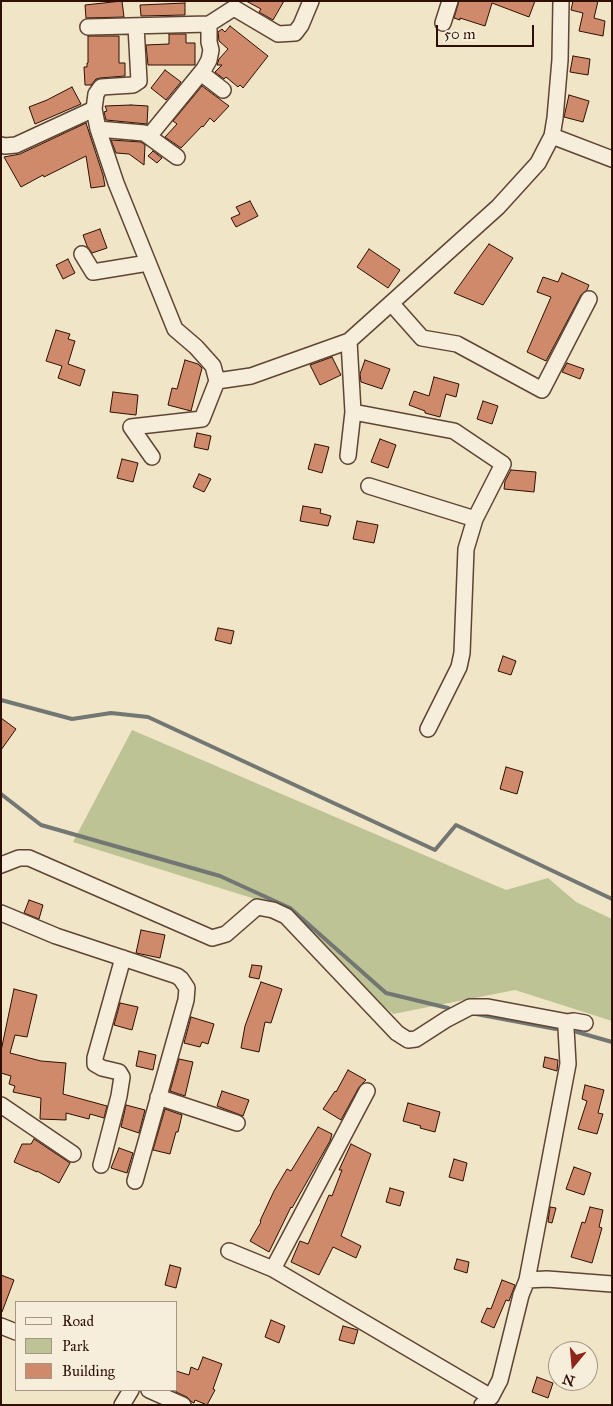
<!DOCTYPE html>
<style>
body{margin:0}
#map{position:relative;width:613px;height:1406px;overflow:hidden;background:#f1e5c7;font-family:"IM FELL Great Primer",serif}
canvas{display:block}
.frame{position:absolute;inset:0;border:2px solid #2e0f02;pointer-events:none}
.legend{position:absolute;left:15px;top:1301px;width:162px;height:90px;box-sizing:border-box;background:#f6eedb;border:1px solid #a69584;margin:0;padding:6px 9px;list-style:none;font-size:15px;color:#2e0f02}
.legend li{display:flex;align-items:center;gap:10px;height:25px}
.legend b{width:25px;border:1px solid #a69584}
.north{position:absolute;left:548px;top:1341px;width:50px;height:50px;box-sizing:border-box;background:#f6eedb;border:1px solid #a69584;border-radius:50%;rotate:197deg;font-size:14px;font-weight:700;line-height:20px;text-align:center;color:#2e0f02}
.north::after{content:'';display:block;margin:auto;width:18px;height:22px;background:#8f2418;clip-path:polygon(50% 0,100% 100%,50% 72%,0 100%)}
.scale{position:absolute;left:436px;top:25px;width:98px;height:22px;box-sizing:border-box;border:2px solid #2e0f02;border-top:0;padding-left:6px;font-size:15px;line-height:18px;white-space:nowrap;color:#2e0f02;-webkit-text-stroke:4px #f6eedb;paint-order:stroke}
</style>
<div id="map">
<canvas width="613" height="1406"></canvas>
<div class="frame"></div>
<ul class="legend">
<li><b style="height:6px;background:#f6eedb"></b>Road</li>
<li><b style="height:14px;background:#bdc394"></b>Park</li>
<li><b style="height:14px;background:#cf8a6c"></b>Building</li>
</ul>
<div class="north">N</div>
<div class="scale">50 m</div>
</div>
<script>
const ctx = document.querySelector('canvas').getContext('2d');
ctx.lineJoin = 'round';
function paint(path, color) { ctx.fillStyle = color; ctx.fill(path, 'evenodd'); }
const toPath = rows => new Path2D(rows.map(r => 'M' + r).join(''));
function stroke(path, color, width, dash) { ctx.strokeStyle = color; ctx.lineWidth = width; ctx.lineCap = dash ? 'butt' : 'round'; ctx.setLineDash(dash || []); ctx.stroke(path); }
paint(toPath([
 [132,730,506,890,548,878,576,902,612,919,612,1021,515,990,393,1014,255,899,73,842]
]), '#bdc394');
stroke(toPath([
 [1,700,72,719,111,713,148,717,435,850,456,825,612,899],
 [1,794,41,825,220,876,290,908,386,993,448,1008],
 [476,1014,556,1029],
 [577,1032,612,1042]
]), '#727774', 4);
const building = toPath([
 [122,1,124,17,86,18,85,5,122,1],
 [246,1,284,1,273,20,259,12,261,9,246,1],
 [459,1,535,1,529,17,492,3,485,26,460,18,460,20,454,18,459,1],
 [573,1,598,1,594,18,605,21,603,36,579,31,583,13,571,10,573,1],
 [185,3,185,15,141,16,140,5,185,3],
 [230,26,268,56,243,88,240,85,238,87,226,77,224,79,215,72,222,65,217,65,219,59,228,49,219,41,218,32,222,29,225,32,230,26],
 [169,34,186,34,186,43,195,43,195,65,148,65,146,45,169,44,169,34],
 [88,36,119,36,119,63,125,63,125,76,100,78,96,79,91,85,85,85,84,67,87,67,87,63,88,63,88,36],
 [573,56,590,59,588,75,570,72,573,56],
 [165,70,181,82,166,100,151,88,165,70],
 [202,86,229,106,214,122,210,118,203,127,202,126,181,148,165,137,177,124,173,121,202,86],
 [72,87,81,104,35,124,29,107,47,100,72,87],
 [569,95,589,101,583,122,564,117,569,95],
 [131,105,148,106,147,124,106,120,104,112,107,111,105,106,131,105],
 [86,123,103,175,105,186,91,188,86,156,44,177,43,175,21,187,4,157,20,154,86,123],
 [111,140,141,142,145,145,144,165,129,154,116,153,111,140],
 [153,151,162,158,157,163,148,156,153,151],
 [250,201,258,216,236,227,231,218,240,214,236,207,250,201],
 [100,229,107,248,92,253,87,246,83,235,100,229],
 [489,244,513,258,483,305,454,293,489,244],
 [369,249,400,270,388,288,357,267,369,249],
 [68,259,75,273,63,279,56,265,68,259],
 [562,273,589,285,587,290,581,295,546,361,527,352,551,297,537,292,543,277,558,282,562,273],
 [56,330,70,334,68,339,75,341,68,364,85,370,80,386,58,378,62,366,46,361,56,330],
 [332,357,341,375,320,385,310,365,332,357],
 [185,360,198,364,202,368,191,411,168,405,172,388,177,389,185,360],
 [365,360,390,369,382,389,361,382,360,374,365,360],
 [567,363,584,369,580,379,562,372,567,363],
 [434,377,459,384,456,397,446,394,440,417,425,413,425,411,409,405,414,391,429,396,434,377],
 [113,392,138,395,136,415,110,412,113,392],
 [483,401,498,406,492,424,477,419,483,401],
 [197,433,211,436,208,450,194,447,197,433],
 [380,439,396,445,388,468,371,462,380,439],
 [315,444,329,447,322,473,308,469,315,444],
 [122,459,138,463,133,482,117,478,122,459],
 [511,470,536,472,534,492,504,489,505,481,511,470],
 [199,474,211,479,204,492,193,487,199,474],
 [303,506,321,509,320,513,331,516,328,526,300,521,303,506],
 [357,521,378,525,374,543,353,539,357,521],
 [218,628,234,631,231,644,215,640,218,628],
 [503,656,516,661,511,675,498,671,503,656],
 [1,718,16,729,1,750,1,718],
 [506,767,523,772,517,794,500,789,506,767],
 [29,900,43,905,39,919,24,913,29,900],
 [141,930,165,935,160,958,136,953,141,930],
 [252,965,262,966,259,979,249,977,252,965],
 [261,982,282,989,271,1023,265,1022,259,1052,241,1048,245,1026,261,982],
 [14,989,37,995,27,1037,15,1035,10,1053,41,1061,66,1063,63,1094,107,1106,104,1118,90,1114,89,1119,66,1113,66,1120,40,1119,41,1098,13,1092,15,1086,9,1084,11,1076,1,1073,1,1051,14,989],
 [120,1003,138,1007,132,1030,114,1025,120,1003],
 [191,1017,214,1024,208,1044,202,1042,200,1047,184,1043,191,1017],
 [139,1051,156,1055,153,1070,136,1066,139,1051],
 [545,1057,558,1060,557,1071,543,1067,545,1057],
 [179,1059,193,1062,185,1096,170,1091,179,1059],
 [348,1070,366,1080,359,1087,341,1120,323,1109,335,1091,336,1092,348,1070],
 [585,1085,604,1090,598,1113,603,1114,597,1134,578,1129,587,1101,582,1099,585,1085],
 [222,1091,249,1100,243,1116,217,1106,222,1091],
 [408,1103,440,1112,435,1132,420,1128,421,1126,403,1121,408,1103],
 [126,1105,145,1110,139,1133,121,1127,126,1105],
 [165,1109,182,1115,178,1132,176,1132,170,1154,153,1150,165,1109],
 [318,1127,332,1134,330,1141,292,1208,291,1207,269,1252,250,1241,261,1222,260,1221,274,1191,287,1169,291,1171,318,1127],
 [34,1139,70,1163,59,1183,37,1171,37,1172,14,1162,22,1144,31,1144,34,1139],
 [351,1144,371,1154,341,1236,361,1246,356,1258,333,1247,319,1275,291,1262,300,1241,308,1244,329,1195,332,1196,342,1170,339,1170,351,1144],
 [119,1148,133,1153,127,1173,111,1168,119,1148],
 [454,1159,467,1163,463,1181,449,1177,454,1159],
 [574,1167,591,1173,584,1195,566,1189,574,1167],
 [390,1188,404,1192,400,1206,386,1202,390,1188],
 [550,1207,556,1208,552,1223,548,1222,550,1207],
 [590,1207,603,1210,599,1227,602,1228,592,1263,571,1257,582,1222,585,1223,590,1207],
 [457,1259,469,1262,467,1273,454,1269,457,1259],
 [170,1265,181,1268,176,1288,165,1285,170,1265],
 [1,1275,14,1280,2,1312,1,1312,1,1275],
 [502,1280,515,1285,509,1301,506,1300,494,1328,481,1322,487,1308,491,1309,502,1280],
 [271,1320,285,1326,279,1343,265,1337,271,1320],
 [343,1326,358,1330,354,1344,339,1340,343,1326],
 [203,1357,222,1364,213,1389,215,1390,207,1405,195,1400,194,1403,192,1402,187,1397,176,1392,176,1371,189,1375,191,1367,198,1370,203,1357],
 [537,1377,553,1383,548,1398,532,1392,537,1377]
]);
paint(building, '#cf8a6c');
stroke(building, '#2e0f02', 1);
const street = toPath([
 [443,23,450,1],
 [136,26,139,81,133,85,101,87,96,94,94,109,98,129,116,183,175,329,196,347,213,366,217,381,251,376,349,341,498,207,538,163,552,136,555,118,560,60,561,1],
 [88,27,209,24],
 [201,73,223,90],
 [98,129,144,133,177,157],
 [150,135,204,69,209,60,211,50,209,42,209,24,234,8,278,34,295,33,301,25,311,1],
 [552,136,612,159],
 [1,145,5,146,16,145,94,109],
 [82,254,93,272,148,263],
 [391,303,422,338,457,344,542,390,589,299],
 [349,341,353,412,454,431,503,464,475,519,466,549,462,653,459,667,428,729],
 [348,456,353,412],
 [152,457,131,427,202,419,217,381],
 [369,486,475,519],
 [1,865,19,858,29,858,212,938,226,934,257,907,273,910,286,916,397,1033,408,1040,416,1039,447,1019,470,1007,488,1007,568,1022],
 [1,913,56,936,177,976,181,979,187,988,186,1000,135,1181],
 [158,1097,237,1123],
 [1,1105,73,1154],
 [101,1165,119,1096,122,1077,119,1072,102,1068,95,1064,95,1058,123,958],
 [229,1251,273,1269,491,1397],
 [273,1269,367,1091],
 [527,1280,547,1279,612,1284],
 [1,1326,16,1332],
 [149,1390,183,1405],
 [122,1405,131,1390],
 [482,1405,491,1397,500,1380,521,1295,527,1280,568,1064,566,1028,568,1022,574,1021,585,1023]
]);
stroke(street, '#5f4433', 18);
stroke(street, '#f6eedb', 15);
</script>
